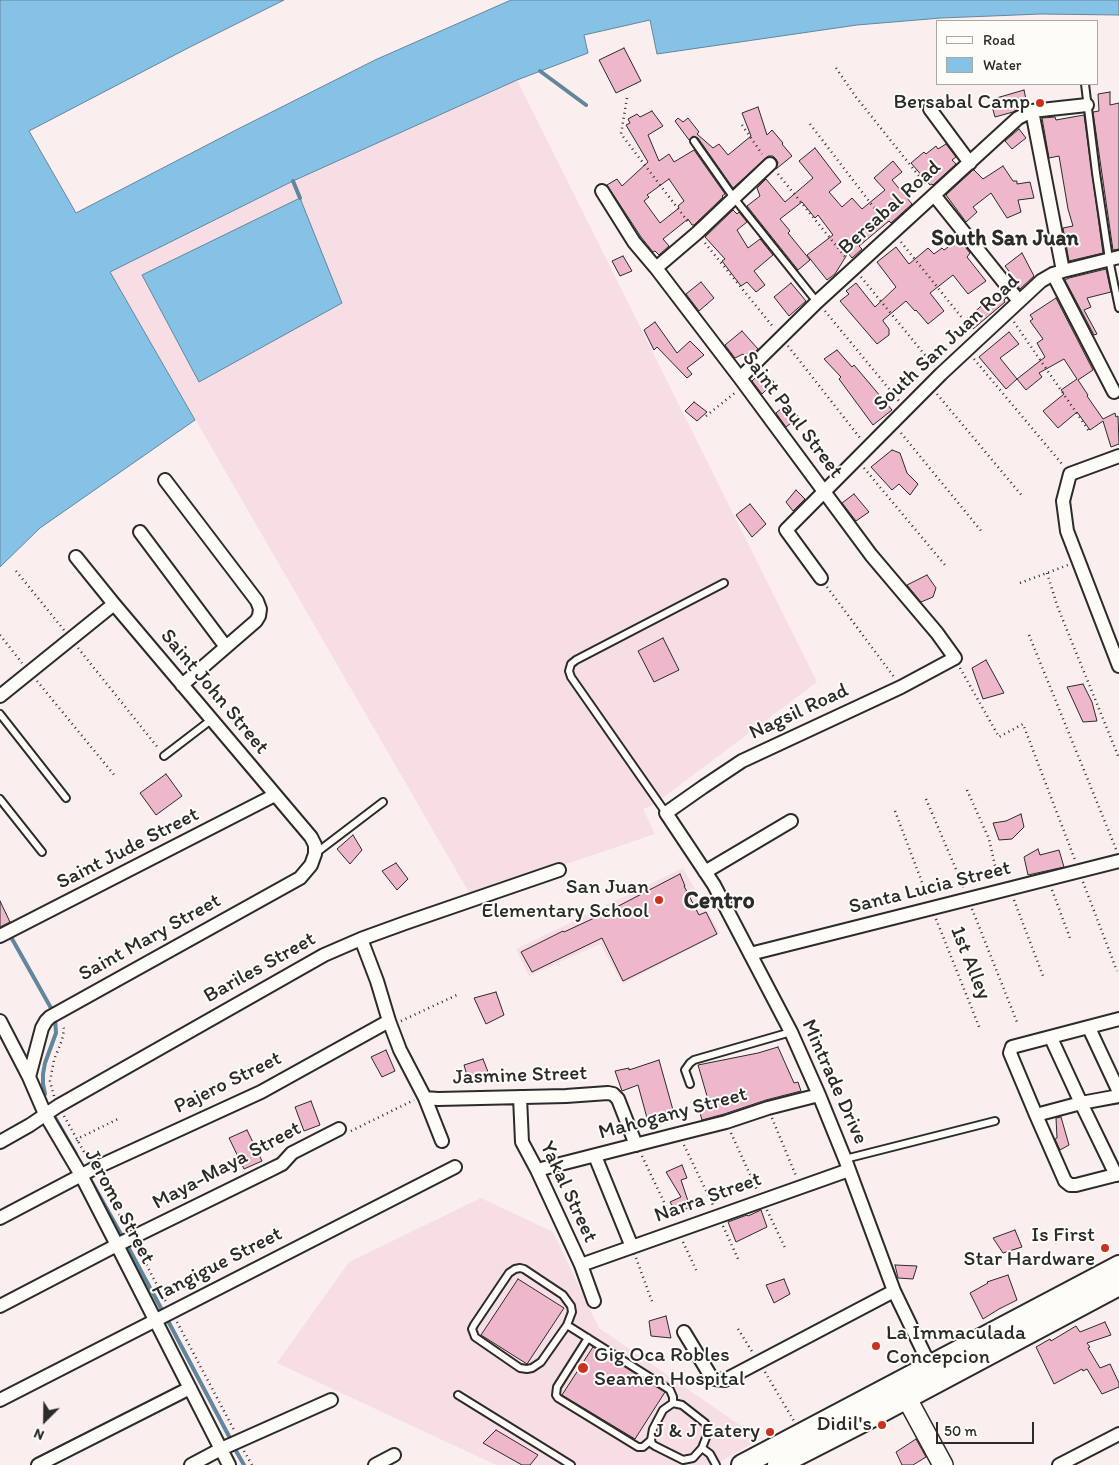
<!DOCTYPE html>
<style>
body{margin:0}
#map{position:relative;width:1119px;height:1465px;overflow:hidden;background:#faeeee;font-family:Itim,sans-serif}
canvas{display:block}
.legend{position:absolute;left:936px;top:20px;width:162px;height:65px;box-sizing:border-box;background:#fdfcf7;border:1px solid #a9a8a5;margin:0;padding:6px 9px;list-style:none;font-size:15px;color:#2b2b2b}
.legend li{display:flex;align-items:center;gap:10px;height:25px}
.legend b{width:25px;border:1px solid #a9a8a5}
.north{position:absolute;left:20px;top:1395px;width:50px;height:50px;-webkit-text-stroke:4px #fdfcf7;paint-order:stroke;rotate:203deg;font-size:14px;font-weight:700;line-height:20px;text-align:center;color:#2b2b2b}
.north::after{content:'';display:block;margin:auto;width:18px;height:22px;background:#2b2b2b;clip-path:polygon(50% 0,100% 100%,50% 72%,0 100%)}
.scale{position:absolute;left:936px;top:1422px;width:98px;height:22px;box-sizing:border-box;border:2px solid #2b2b2b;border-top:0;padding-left:6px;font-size:15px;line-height:18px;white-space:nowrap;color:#2b2b2b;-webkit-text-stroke:4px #fdfcf7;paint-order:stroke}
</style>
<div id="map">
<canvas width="1119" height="1465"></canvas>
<ul class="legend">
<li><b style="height:6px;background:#fdfcf7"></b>Road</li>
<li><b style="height:14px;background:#86c2e6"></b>Water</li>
</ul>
<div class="north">N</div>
<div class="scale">50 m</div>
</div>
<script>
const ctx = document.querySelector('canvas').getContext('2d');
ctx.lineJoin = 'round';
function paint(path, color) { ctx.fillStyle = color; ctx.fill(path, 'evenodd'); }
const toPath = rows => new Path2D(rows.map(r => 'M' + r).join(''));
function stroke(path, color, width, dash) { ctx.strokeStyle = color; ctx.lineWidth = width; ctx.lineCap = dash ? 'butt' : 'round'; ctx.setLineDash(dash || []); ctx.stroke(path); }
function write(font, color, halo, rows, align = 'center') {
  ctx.font = font + ' Itim,sans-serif'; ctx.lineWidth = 4; ctx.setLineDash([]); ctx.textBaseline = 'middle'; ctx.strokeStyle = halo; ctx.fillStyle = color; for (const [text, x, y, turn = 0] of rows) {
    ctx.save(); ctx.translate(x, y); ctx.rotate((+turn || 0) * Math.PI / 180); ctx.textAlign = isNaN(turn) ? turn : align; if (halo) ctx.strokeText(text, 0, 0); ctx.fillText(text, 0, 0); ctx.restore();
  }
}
paint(toPath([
 [517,80,817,682,653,805,643,809,655,834,471,896,110,272,293,181],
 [683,868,720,933,623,984,600,944,529,976,516,949],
 [481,1198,553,1232,599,1328,760,1439,714,1465,496,1465,277,1363,349,1262]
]), '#f7dee4');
const water = toPath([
 [0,0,284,0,190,47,29,131,76,213,234,131,375,60,511,0,1119,0,1119,15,1041,14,941,18,857,25,657,54,650,20,584,35,588,53,517,80,293,181,110,272,195,420,40,528,0,567,0,0],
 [300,198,342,303,199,382,142,275,300,198]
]);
paint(water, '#86c2e6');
stroke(water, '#62869b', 1);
stroke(toPath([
 [540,71,586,105],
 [293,181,300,198],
 [11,937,51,1008],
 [45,1094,43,1084,43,1074,45,1063,56,1033,55,1018],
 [53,1114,76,1154],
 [89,1177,122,1236],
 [127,1245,162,1310],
 [167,1319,231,1440],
 [235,1449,244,1465]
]), '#62869b', 4);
const building = toPath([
 [624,48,641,81,616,93,599,60,624,48],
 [1024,90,1027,104,1013,112,995,117,991,103,994,102,993,99,1024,90],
 [1110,92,1110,105,1119,103,1119,249,1113,250,1093,112,1099,111,1098,94,1110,92],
 [758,107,767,135,772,130,783,143,782,144,792,156,776,169,778,163,776,159,773,156,768,156,733,188,698,138,693,136,689,140,675,121,678,118,683,122,688,118,699,132,697,134,713,148,719,144,728,155,751,136,742,113,758,107],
 [652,111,663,126,648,135,659,161,669,154,674,162,694,150,725,194,722,196,723,197,694,225,692,225,688,219,663,239,669,246,659,255,655,251,653,252,641,237,607,185,617,179,622,186,648,162,626,125,630,123,628,119,637,114,640,117,652,111],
 [669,179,684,201,678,206,679,208,660,223,644,201,649,197,647,195,669,179],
 [1084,115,1103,253,1069,261,1063,228,1073,226,1068,209,1059,156,1049,158,1042,118,1055,117,1056,120,1084,115],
 [1019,129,1026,138,1012,149,1005,141,1019,129],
 [946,144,956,157,952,160,956,164,933,185,932,184,930,185,911,163,924,152,926,154,936,146,938,149,946,144],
 [815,148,841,182,829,192,842,207,852,198,862,209,885,190,874,178,893,161,902,172,892,180,912,204,891,223,889,221,859,246,862,249,852,258,848,253,835,274,827,280,807,255,833,235,818,215,815,218,802,202,780,219,790,231,788,233,810,260,798,270,747,206,760,196,757,188,766,179,785,202,813,178,799,161,815,148],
 [1003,166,1013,181,1017,181,1017,184,1030,182,1034,198,1018,200,1021,212,1007,218,991,193,973,207,977,212,966,222,946,195,973,170,974,170,983,179,1003,166],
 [733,210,737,214,739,212,747,222,737,230,748,248,760,239,773,255,754,271,765,285,756,292,747,282,741,286,722,261,725,259,705,237,733,210],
 [959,239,970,253,967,257,986,281,968,294,953,275,930,293,944,311,928,324,916,310,915,311,906,301,883,320,883,321,889,329,889,335,877,344,840,301,849,294,846,291,856,283,875,307,896,287,877,262,896,247,909,264,928,248,934,254,942,248,944,250,959,239],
 [1022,253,1034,276,1020,289,1012,279,1014,278,1005,266,1022,253],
 [623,256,632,271,620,276,612,261,623,256],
 [1106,269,1111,292,1087,298,1091,307,1084,310,1097,334,1094,335,1065,280,1069,278,1106,269],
 [701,282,714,298,699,311,686,294,701,282],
 [791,283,806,301,789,316,774,297,791,283],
 [1000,290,1006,298,1004,300,1005,302,973,329,965,320,1000,290],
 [1056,298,1093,370,1078,380,1088,395,1087,396,1103,419,1115,413,1116,417,1118,416,1119,444,1111,447,1103,421,1090,430,1077,412,1058,428,1043,411,1064,394,1061,390,1077,379,1064,359,1039,373,1042,377,1026,390,1017,379,1045,357,1037,343,1043,339,1030,321,1033,319,1030,315,1056,298],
 [655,322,677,353,690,341,704,355,687,368,692,374,687,378,657,347,654,350,644,330,655,322],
 [742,331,758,349,748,359,743,354,735,358,725,345,742,331],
 [1009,332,1019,344,1000,358,1017,379,1006,389,979,357,1009,332],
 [837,350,852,367,854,365,892,410,873,425,839,379,841,377,824,359,837,350],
 [763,371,774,382,762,394,752,381,763,371],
 [694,402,707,412,697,421,685,411,694,402],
 [787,404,799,417,786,427,776,413,787,404],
 [892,450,900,453,907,473,918,484,910,495,899,484,892,490,871,467,892,450],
 [796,490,805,499,793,511,786,502,796,490],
 [854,494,869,512,856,521,842,503,854,494],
 [750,504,766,524,752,537,736,515,750,504],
 [927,575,936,588,933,597,921,602,907,585,927,575],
 [663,638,679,670,654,682,638,651,663,638],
 [986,660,1004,693,983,699,972,668,986,660],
 [1083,684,1092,702,1097,721,1083,722,1067,687,1083,684],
 [166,774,182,796,156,815,140,793,166,774],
 [1021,814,1024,827,1012,839,999,840,993,823,1006,821,1021,814],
 [353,835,362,850,350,864,337,849,353,835],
 [1038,849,1040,855,1059,850,1064,867,1028,875,1024,857,1038,849],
 [396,863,408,879,397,890,382,871,396,863],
 [680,874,685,886,684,886,699,915,706,912,717,934,623,981,602,938,532,972,521,952,563,931,564,932,605,913,680,874],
 [0,901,10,922,0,927,0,901],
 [496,992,504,1015,486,1024,474,998,496,992],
 [778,1047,794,1083,798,1082,801,1091,766,1100,724,1114,702,1120,698,1106,709,1103,698,1065,758,1053,778,1047],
 [386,1050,395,1071,382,1077,371,1057,386,1050],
 [483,1059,490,1077,468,1079,464,1065,483,1059],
 [659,1060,673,1110,647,1118,638,1085,622,1091,615,1071,629,1068,629,1070,659,1060],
 [311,1101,320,1125,304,1131,295,1107,311,1101],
 [1061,1117,1069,1145,1060,1150,1055,1139,1057,1138,1056,1118,1061,1117],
 [247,1130,262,1161,244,1169,229,1138,247,1130],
 [682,1165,687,1178,681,1180,690,1207,677,1213,670,1202,681,1197,666,1172,682,1165],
 [761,1210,767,1227,736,1242,728,1222,747,1215,748,1216,761,1210],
 [1015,1230,1022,1247,1003,1253,993,1238,1015,1230],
 [895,1265,917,1266,913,1279,898,1278,895,1265],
 [1008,1275,1017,1300,999,1309,983,1319,970,1293,988,1283,987,1282,1008,1275],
 [518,1279,564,1308,527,1364,481,1335,518,1279],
 [784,1279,790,1294,774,1303,766,1285,784,1279],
 [666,1316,671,1338,651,1336,649,1321,666,1316],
 [1105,1322,1111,1335,1087,1343,1090,1347,1088,1348,1100,1368,1110,1364,1119,1383,1119,1387,1102,1394,1087,1369,1083,1371,1082,1369,1054,1384,1036,1347,1050,1339,1051,1341,1076,1326,1080,1332,1105,1322],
 [593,1347,665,1392,635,1439,562,1395,593,1347],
 [496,1430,538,1455,530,1465,522,1465,483,1443,496,1430],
 [916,1439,926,1457,913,1465,902,1465,896,1452,916,1439]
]);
paint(building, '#efb7cb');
stroke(building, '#2b2b2b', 1);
const lane = toPath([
 [1085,84,1096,173,1109,259,1119,308],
 [694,141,734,198,817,302],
 [0,714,66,798],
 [164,756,211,720],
 [0,799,42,852],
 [666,813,571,677,569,671,571,664,576,660,724,583],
 [316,853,383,802],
 [690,1084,685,1070,690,1063,694,1060,791,1032],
 [845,1159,995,1121],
 [520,1268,524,1269,563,1295,571,1306,572,1312,567,1325,541,1362,532,1368,527,1369,520,1368,475,1337,472,1329,474,1325,509,1273,515,1269,520,1268],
 [567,1325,670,1390,673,1397,673,1403],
 [588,1338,557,1387,556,1395,558,1398,638,1447,643,1447,651,1440,653,1429,663,1410,673,1403,682,1405,705,1423,707,1429,707,1435,702,1448,710,1454,716,1465],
 [458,1395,571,1465],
 [651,1440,652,1444,655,1446,683,1460,693,1458,702,1448]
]);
const street = toPath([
 [930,109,970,163],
 [1032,111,1063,271],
 [602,191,634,242,656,268,740,378,871,555,937,633,955,658,901,687,742,761,703,787,666,813,714,885,791,1032,819,1095,845,1159,894,1291,933,1372],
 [934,195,1019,301],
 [656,268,697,233,770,164],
 [1053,274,1114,392],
 [740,378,817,302,1018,118,1032,111,1087,105],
 [1119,456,1070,474,1063,501,1067,531,1119,666],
 [165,480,257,601,260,609,259,616,256,621,182,685],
 [140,532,226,647],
 [821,578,786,530,941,374,1041,281,1053,274,1063,271,1119,257],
 [0,696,114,604],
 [705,872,791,821],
 [0,936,275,795],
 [361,939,377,981,389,1021,400,1050,425,1098,442,1141],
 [750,954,1119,861],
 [1119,1019,1012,1047,1010,1053,1036,1115,1065,1181,1070,1185,1076,1185,1119,1174],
 [0,1021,29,1077,45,1114,81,1175,117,1245,229,1465],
 [1089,1028,1119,1092],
 [1051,1038,1081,1103,1116,1175],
 [29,1077,42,1028,46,1021,50,1017,300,878,311,865,315,854,315,845,311,837,114,604,76,557],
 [520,1097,522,1142,537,1170,581,1265,594,1301],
 [425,1098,438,1099,566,1096,608,1093,613,1094,618,1099,636,1145],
 [1036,1115,1081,1103,1119,1096],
 [0,1142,30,1125,58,1106,324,955,361,939,405,923,559,870],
 [595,1156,632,1247],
 [537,1170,678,1134,726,1122,768,1108,819,1095],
 [0,1218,93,1169,261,1092,389,1021],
 [581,1265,849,1170],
 [0,1306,117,1245,274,1168,282,1164,292,1153,339,1129],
 [684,1332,710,1375,715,1379,725,1380,894,1291],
 [0,1400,455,1167],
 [38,1465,190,1388],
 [191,1465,221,1449,331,1400],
 [375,1465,394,1455],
 [1059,1465,1119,1434]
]);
const secondary = toPath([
 [899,1384,943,1465]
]);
const primary = toPath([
 [742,1465,1119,1266],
 [778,1465,858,1424,1119,1285]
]);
stroke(lane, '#2b2b2b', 10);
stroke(street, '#2b2b2b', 16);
stroke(secondary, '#2b2b2b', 22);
stroke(primary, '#2b2b2b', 24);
stroke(toPath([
 [836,68,856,97,927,186],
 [627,98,621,134,689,223],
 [810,124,885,222],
 [742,125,762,154],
 [778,174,847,259],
 [901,242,971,329],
 [705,243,774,328],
 [861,277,934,366],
 [825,311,899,401],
 [1014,322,1089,431],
 [788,346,860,438],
 [974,359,1062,464],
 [937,394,1023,497],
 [706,416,736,392],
 [901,433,982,532],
 [864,468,945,565],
 [16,571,64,630],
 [1047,573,1058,608,1119,758],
 [1020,583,1068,565],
 [827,587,894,677],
 [0,635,22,663],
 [1029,635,1116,849],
 [78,648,159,749],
 [960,668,999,737,1023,724,1075,860],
 [37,681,115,776],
 [967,790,989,839,998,879],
 [926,799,964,888],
 [895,811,928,898],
 [1083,882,1117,971],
 [1052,890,1070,938],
 [1014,900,1043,976],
 [972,909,1017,1022],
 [936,919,980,1029],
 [401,1021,459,994],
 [54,1096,50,1081,54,1060,62,1040,64,1030,63,1024],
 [64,1116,88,1159],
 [772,1118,796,1176],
 [351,1131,414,1100],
 [731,1133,757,1190],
 [77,1141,79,1138,118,1119],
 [684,1145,713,1205],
 [642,1156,672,1219],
 [100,1179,126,1227],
 [767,1210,786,1250],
 [723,1226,739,1261],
 [683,1242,697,1272],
 [137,1247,166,1302],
 [636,1258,653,1304],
 [177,1322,234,1430],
 [738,1329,753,1353],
 [765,1372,794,1421],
 [244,1451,252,1465]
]), '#2b2b2b', 2.5, [1, 4]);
stroke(lane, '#fdfcf7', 6);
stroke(street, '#fdfcf7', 12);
stroke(secondary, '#fdfcf7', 19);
stroke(primary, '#fdfcf7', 20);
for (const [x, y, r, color] of [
 [1040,103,5,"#c8321e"],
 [659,900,5,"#c8321e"],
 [1105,1248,5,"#c8321e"],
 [876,1346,5,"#c8321e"],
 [583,1368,6,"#c8321e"],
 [882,1425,5,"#c8321e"],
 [770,1432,5,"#c8321e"]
]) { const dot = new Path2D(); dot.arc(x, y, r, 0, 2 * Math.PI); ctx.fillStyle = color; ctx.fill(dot); stroke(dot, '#fdfcf7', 2); }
write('21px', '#2b2b2b', '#fdfcf7', [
 ["Bersabal Camp",1030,103],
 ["San Juan",649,888],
 ["Elementary School",649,912],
 ["Is First",1095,1236],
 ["Star Hardware",1095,1260],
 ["La Immaculada",886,1334,"left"],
 ["Concepcion",886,1358,"left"],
 ["Gig Oca Robles",594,1356,"left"],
 ["Seamen Hospital",594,1380,"left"],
 ["Didil's",872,1425],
 ["J & J Eatery",760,1432]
], 'right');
write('21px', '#2b2b2b', '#fdfcf7', [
 ["Bersabal Road",890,208,-42],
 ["South San Juan Road",947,343,-43],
 ["Saint Paul Street",792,415,53],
 ["Saint John Street",214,692,50],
 ["Nagsil Road",799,712,-25],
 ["Saint Jude Street",128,849,-27],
 ["Santa Lucia Street",930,888,-14],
 ["Saint Mary Street",150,938,-29],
 ["1st Alley",970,963,68],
 ["Bariles Street",260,968,-29],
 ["Jasmine Street",520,1076,-2],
 ["Mintrade Drive",834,1082,66],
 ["Pajero Street",228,1083,-26],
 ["Mahogany Street",673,1114,-15],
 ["Maya-Maya Street",227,1166,-28],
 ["Yakal Street",568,1192,65],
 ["Narra Street",708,1198,-20],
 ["Jerome Street",119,1207,62],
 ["Tangigue Street",218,1265,-27]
]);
write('bold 22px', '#2b2b2b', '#fdfcf7', [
 ["South San Juan",1005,239]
]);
write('bold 24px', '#2b2b2b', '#fdfcf7', [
 ["Centro",719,902]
]);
</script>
